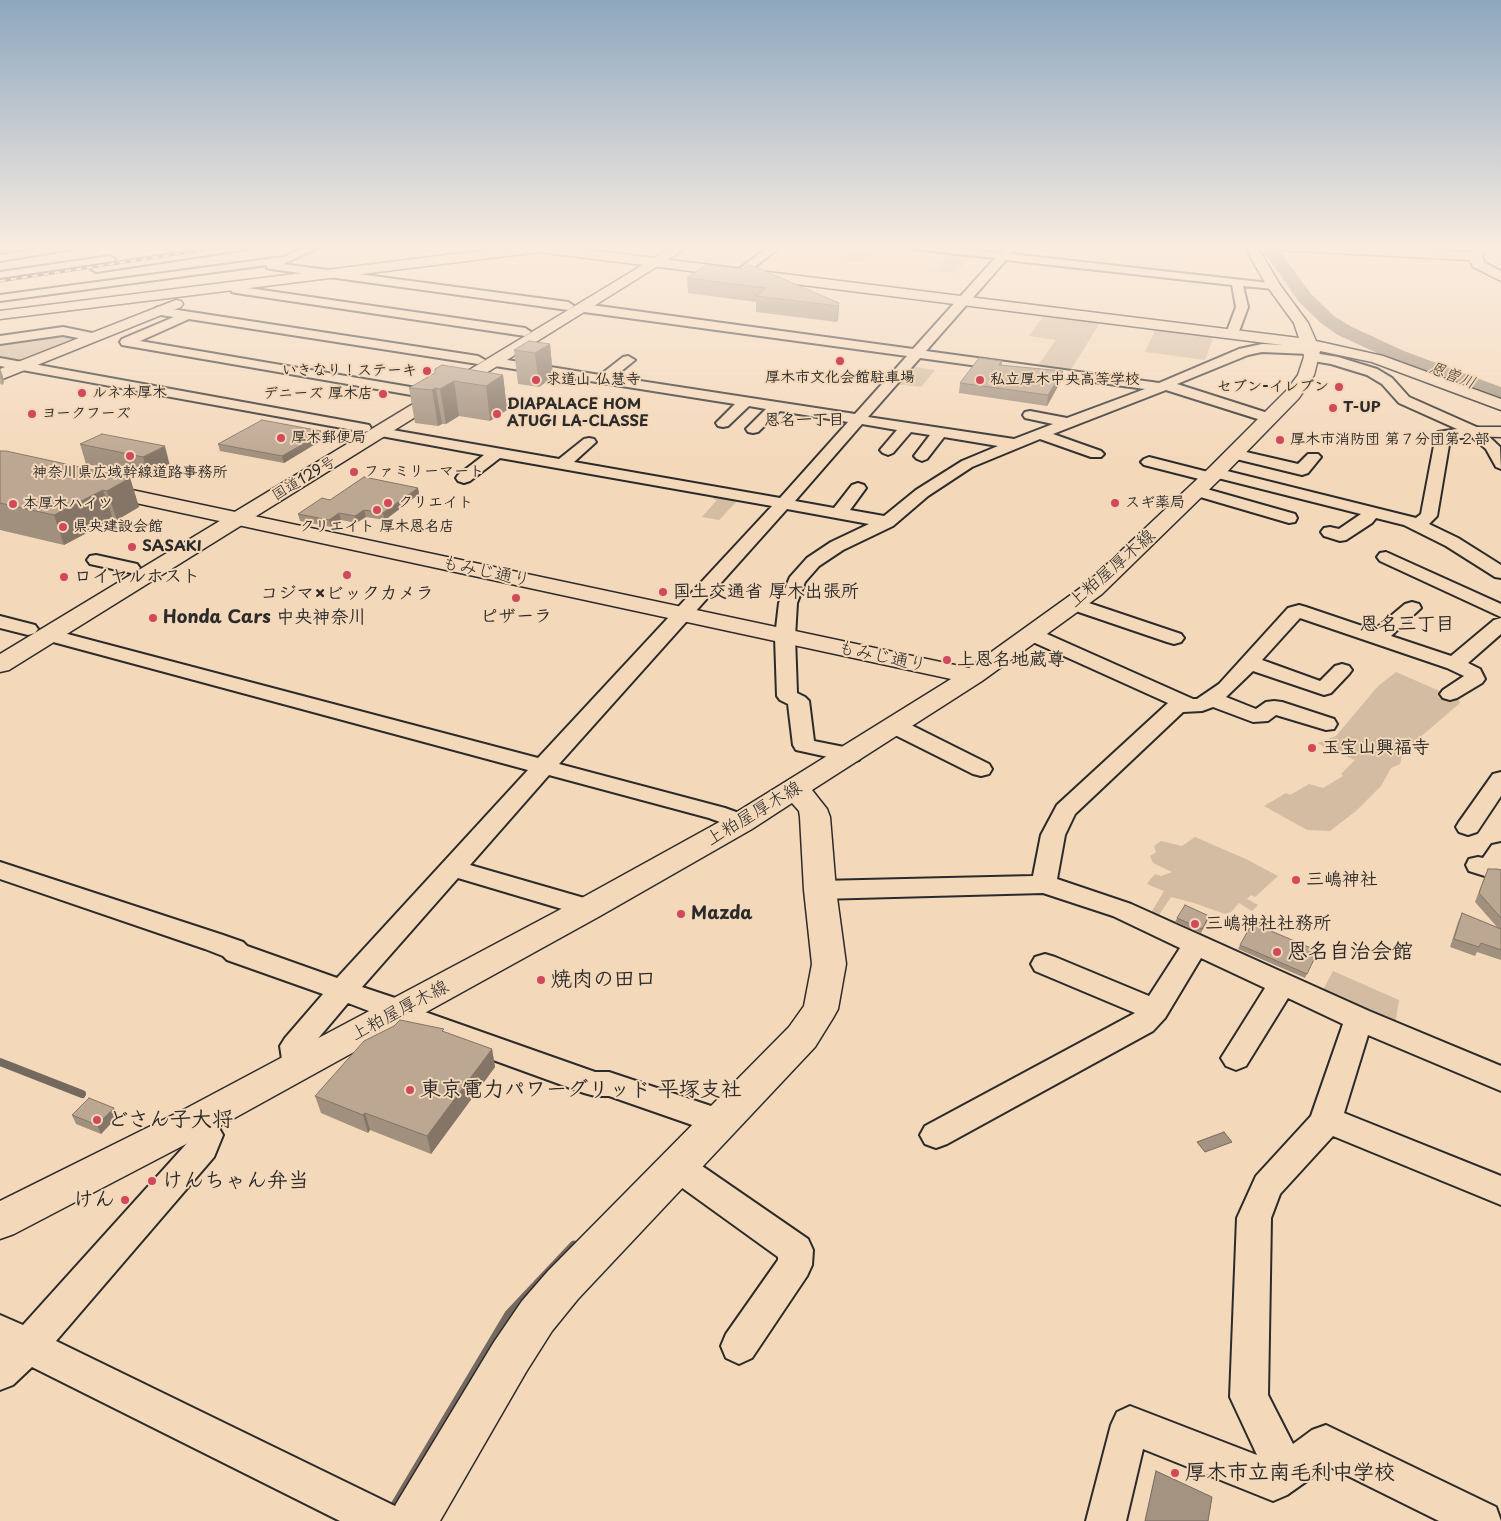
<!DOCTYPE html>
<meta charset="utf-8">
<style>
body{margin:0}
canvas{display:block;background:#f4d8ba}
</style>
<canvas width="1501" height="1521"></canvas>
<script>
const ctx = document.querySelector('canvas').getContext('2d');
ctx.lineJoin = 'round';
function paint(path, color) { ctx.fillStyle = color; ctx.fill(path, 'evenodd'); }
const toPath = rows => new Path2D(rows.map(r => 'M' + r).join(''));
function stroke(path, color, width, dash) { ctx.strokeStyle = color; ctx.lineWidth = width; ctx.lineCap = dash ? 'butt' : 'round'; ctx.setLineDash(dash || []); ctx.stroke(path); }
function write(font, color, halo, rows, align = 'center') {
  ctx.font = font + ' "Playpen Sans","Klee One",sans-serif'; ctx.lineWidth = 4; ctx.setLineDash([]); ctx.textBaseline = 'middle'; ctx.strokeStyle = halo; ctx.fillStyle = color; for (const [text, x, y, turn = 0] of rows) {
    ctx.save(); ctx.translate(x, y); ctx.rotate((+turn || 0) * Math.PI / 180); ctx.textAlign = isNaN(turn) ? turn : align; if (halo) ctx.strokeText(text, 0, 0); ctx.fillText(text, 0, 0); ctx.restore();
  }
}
paint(toPath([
 [851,249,873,252,861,262,839,260],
 [952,252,974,254,956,273,933,271],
 [1045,314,1101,321,1069,373,1036,368,1056,340,1029,336],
 [1156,328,1214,335,1205,360,1145,352],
 [62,333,84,337,23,363,0,360,0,342],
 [910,366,935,370,921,387,895,384],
 [717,495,739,499,719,520,702,517,717,500,713,499],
 [1396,672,1458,699,1460,703,1403,752,1400,764,1391,768,1381,786,1356,811,1330,831,1307,830,1264,806,1286,793,1290,795,1309,784,1323,788,1343,776,1341,774,1355,760,1327,749,1318,743,1336,736,1378,686],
 [1195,837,1246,859,1278,876,1255,897,1251,895,1247,899,1258,905,1252,911,1239,903,1231,912,1225,914,1194,903,1171,897,1157,918,1149,916,1164,891,1147,884,1148,882,1155,874,1161,876,1172,872,1153,863,1150,856,1156,852,1154,846,1161,841,1182,846],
 [1333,971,1399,1000,1395,1025,1322,992]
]), '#d3bca2');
const water = toPath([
 [1224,1132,1232,1142,1205,1152,1197,1142,1224,1132],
 [1156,1471,1212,1497,1208,1521,1145,1521,1156,1471]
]);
paint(water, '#a49381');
stroke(water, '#74695f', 1);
stroke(toPath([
 [0,1062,82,1094]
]), '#74695f', 8);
stroke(toPath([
 [395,1505,509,1314,574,1245]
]), '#74695f', 9);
paint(toPath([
 [1260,246,1276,246,1311,294,1334,316,1352,327,1404,351,1501,387,1501,400,1390,359,1338,335,1322,324,1299,302,1260,246]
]), '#a49381');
const street = toPath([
 [51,246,78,246,73,249,0,261,0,255,51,246],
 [225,246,253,246,248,249,96,272,91,269,96,266,225,246],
 [308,246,323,246,283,264,568,302,574,306,568,310,271,269,267,268,267,265,0,301,0,295,283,257,308,246],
 [770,246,782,246,744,275,736,275,734,273,736,271,770,246],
 [907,246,944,246,1000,253,1006,246,1017,246,1011,254,1278,284,1280,286,1274,289,1243,286,1248,307,1238,334,1232,338,1226,334,1236,307,1232,285,1006,260,926,351,1159,383,1239,349,1262,344,1312,346,1318,350,1314,353,1338,357,1377,369,1392,378,1409,397,1481,429,1500,447,1501,469,1496,467,1486,449,1472,437,1450,439,1437,516,1429,524,1458,538,1501,565,1501,578,1495,577,1446,546,1404,525,1376,518,1372,523,1346,540,1340,541,1324,536,1321,532,1324,528,1330,527,1339,529,1361,514,1218,478,1211,482,1144,465,1141,462,1144,459,1149,457,1208,472,1215,468,1416,518,1421,514,1436,435,1438,432,1457,429,1399,403,1382,384,1367,375,1331,364,1307,360,1306,357,1309,354,1262,352,1248,355,1177,384,1274,415,1276,418,1274,421,1264,421,1166,390,1053,434,1101,451,1104,454,1101,457,1091,457,1040,439,972,467,928,496,893,526,843,550,819,566,805,582,797,603,795,637,797,693,805,697,809,701,814,741,859,750,862,755,859,760,851,762,796,750,793,745,788,704,780,700,777,696,775,637,779,603,790,577,807,558,831,542,869,524,787,509,559,764,725,808,750,817,754,822,750,827,742,830,709,818,549,775,470,865,598,902,602,908,598,914,589,917,458,878,362,987,410,1003,425,1012,595,1072,609,1072,732,1113,737,1122,732,1131,721,1135,609,1096,595,1096,584,1093,405,1028,390,1019,348,1003,310,1048,313,1066,308,1074,298,1078,288,1074,283,1066,280,1046,285,1038,323,994,227,960,223,956,205,949,0,879,0,862,223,935,243,942,247,946,337,978,528,770,42,639,39,635,42,631,49,629,56,631,538,758,772,506,500,458,470,481,464,483,458,481,456,478,458,475,484,455,381,436,376,435,374,432,376,429,381,428,559,459,584,439,589,438,594,439,596,442,574,462,780,498,848,422,780,411,758,432,753,433,748,432,746,429,766,409,749,406,728,426,723,427,718,426,716,423,735,404,495,366,488,362,495,358,600,375,623,357,628,356,635,360,614,377,855,414,907,356,584,312,578,308,584,304,913,349,995,258,912,249,907,246],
 [920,358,1145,389,1067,418,1030,411,1025,412,1023,415,1025,418,1053,424,1014,439,868,417,920,358],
 [862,424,897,430,880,450,883,453,888,455,893,453,911,432,930,435,914,456,917,459,922,461,927,459,944,437,998,446,962,461,916,490,884,516,850,510,866,488,864,485,858,483,852,485,834,508,795,501,862,424],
 [110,256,115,259,114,261,0,278,0,272,110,256],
 [235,284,241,287,525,328,531,332,525,336,236,293,232,292,229,287,235,284],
 [158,307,478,356,485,360,478,364,189,319,140,341,428,390,430,393,423,397,122,345,120,342,122,339,174,317,154,314,152,311,158,307],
 [63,327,97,334,99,337,93,341,63,335,0,344,0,336,63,327],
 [0,358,364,424,369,425,371,428,369,431,364,432,0,366,0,358],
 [1233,449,1298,464,1308,454,1318,454,1321,457,1308,473,1302,475,1228,457,1225,454,1228,451,1233,449],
 [1196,486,1295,514,1297,518,1295,522,1289,523,1190,494,1188,491,1190,488,1196,486],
 [1386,552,1501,604,1501,617,1380,561,1377,557,1380,553,1386,552],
 [96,555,137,564,140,568,137,572,131,573,90,564,87,560,90,556,96,555],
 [1074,598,1181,634,1184,638,1181,642,1174,644,1167,642,1067,608,1065,604,1067,600,1074,598],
 [1412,602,1419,604,1421,608,1391,636,1451,656,1494,620,1501,618,1501,634,1468,663,1480,669,1485,679,1482,683,1457,698,1450,700,1443,698,1440,694,1443,690,1464,676,1447,668,1300,618,1262,660,1320,681,1335,666,1342,664,1349,666,1352,670,1349,674,1331,693,1324,695,1253,671,1226,697,1256,709,1266,702,1274,701,1282,702,1334,719,1337,724,1334,729,1326,730,1276,715,1268,721,1253,722,1213,707,1202,711,1183,712,1075,814,1065,835,1057,879,1131,904,1369,1011,1501,1066,1501,1091,1368,1035,1344,1113,1501,1176,1501,1205,1333,1136,1280,1194,1271,1218,1268,1395,1293,1444,1312,1430,1326,1425,1496,1507,1501,1521,1439,1521,1328,1466,1287,1495,1273,1501,1143,1449,1126,1521,1086,1521,1111,1425,1117,1412,1130,1406,1257,1455,1230,1397,1237,1218,1256,1176,1311,1116,1343,1024,1288,998,1246,1066,1236,1070,1226,1066,1221,1058,1265,988,1201,958,1165,1018,1153,1031,947,1144,936,1148,925,1144,920,1135,925,1126,1135,1013,1035,971,1031,964,1035,957,1045,954,1055,957,1149,996,1180,948,1113,916,1043,893,820,899,811,896,807,890,811,884,820,881,1033,876,1041,835,1057,805,1168,703,1024,638,1021,634,1024,630,1031,628,1038,630,1193,699,1197,699,1219,684,1288,608,1299,605,1306,607,1374,630,1405,604,1412,602],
 [0,616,35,625,38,629,35,633,28,635,0,628,0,616],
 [895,719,903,721,989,764,992,769,989,774,981,776,973,774,887,731,884,726,887,721,895,719],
 [1501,772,1501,796,1477,832,1468,835,1459,832,1456,827,1459,822,1493,774,1501,772],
 [1501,843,1501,869,1497,875,1488,877,1469,871,1466,865,1469,859,1478,857,1483,858,1492,845,1501,843],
 [198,1107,209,1111,223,1135,214,1157,56,1341,397,1507,403,1521,340,1521,32,1367,13,1385,0,1390,0,1315,23,1325,189,1141,191,1136,183,1120,187,1111,198,1107],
 [678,1153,689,1157,808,1239,813,1250,812,1265,807,1276,752,1358,739,1364,726,1358,721,1346,726,1334,778,1260,778,1257,667,1177,662,1167,667,1157,678,1153]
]);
const secondary = toPath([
 [518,246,558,246,1299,338,1294,323,1267,286,1244,246,1257,246,1280,285,1308,323,1316,341,1383,356,1501,399,1501,410,1372,362,1320,351,1314,375,1299,398,1222,477,1102,594,982,681,812,790,827,809,830,817,836,890,846,964,838,1009,833,1018,815,1047,578,1299,552,1331,526,1372,440,1521,388,1521,396,1504,494,1342,522,1301,548,1271,789,1027,804,1006,812,964,804,890,800,817,799,811,792,803,752,829,600,916,211,1131,14,1234,0,1239,0,1201,185,1109,578,900,732,815,951,679,99,495,92,493,89,489,92,485,99,483,969,668,1086,584,1208,469,1287,390,1298,375,1304,357,1303,348,1290,346,539,252,0,319,0,311,518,246],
 [1270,246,1361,246,1472,252,1475,246,1488,246,1482,256,1484,262,1501,271,1501,281,1473,267,1470,260,1276,250,1270,246],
 [176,300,181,301,183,304,181,307,0,380,0,369,176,300],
 [1476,427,1501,427,1501,437,1470,436,1467,432,1470,428,1476,427]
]);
const highway = toPath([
 [674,246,690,246,9,670,0,672,0,654,674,246]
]);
stroke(street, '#2b2b2b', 4);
stroke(secondary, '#2b2b2b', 3);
stroke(highway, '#2b2b2b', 3);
paint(street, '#f4d8ba');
paint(secondary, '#f4d8ba');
paint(highway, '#f4d8ba');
const rail = toPath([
 [0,281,230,246]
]);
stroke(rail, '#2b2b2b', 3);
stroke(rail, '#f4d8ba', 2, [5.5]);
paint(toPath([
 [706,265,839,303,838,319,837,322,756,312,756,302,688,293,687,278],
 [550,344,553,377,539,387,518,384,514,350],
 [1002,361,1002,365,1063,371,1061,381,1047,406,959,393,960,383],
 [0,368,4,380,3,385,0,384],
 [435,373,503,375,507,410,490,421,459,416,446,424,442,424,438,426,415,423,409,388],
 [102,434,170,466,149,477,86,464,80,444],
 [322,437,322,440,284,463,220,451,218,444],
 [0,451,130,478,139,507,117,520,113,519,64,545,0,530],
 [418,488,419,494,385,520,366,517,356,523,341,520,331,527,300,521,298,514,330,500],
 [1488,869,1501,870,1501,960,1477,952,1475,956,1450,947,1458,922,1462,913,1497,927,1475,902,1484,878],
 [1177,918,1208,920,1201,933,1175,922],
 [1272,932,1316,955,1305,978,1238,949,1240,945],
 [445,1032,492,1049,495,1067,431,1154,370,1130,368,1133,321,1113,315,1096],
 [114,1108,118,1116,101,1134,76,1124,72,1115]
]), '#a2907e');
paint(toPath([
 [839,303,838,319,837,322,838,306],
 [550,344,553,377,539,387,535,353],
 [0,368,4,380,3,385,0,376],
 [1063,371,1061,381,1047,406,1048,395],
 [503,375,507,410,490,421,486,386],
 [454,381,459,416,446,424,440,389],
 [436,388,442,424,438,426,432,390],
 [321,431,322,440,284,463,282,456],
 [165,446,170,466,149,477,143,457],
 [130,478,139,507,117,520,107,491],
 [418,488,419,494,385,520,383,513],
 [103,490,113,519,64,545,54,515],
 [364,510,366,517,356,523,355,516],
 [339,513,341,520,331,527,329,520],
 [492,1049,495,1067,431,1154,427,1136],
 [114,1108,118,1116,101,1134,97,1125],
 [365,1113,370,1130,368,1133,363,1115]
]), '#847566');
const building = toPath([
 [706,265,743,269,747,265,753,266,839,303,838,306,756,296,766,288,687,278,706,265],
 [529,341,550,344,535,353,514,350,529,341],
 [979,358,1002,361,999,365,1063,371,1048,395,960,383,979,358],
 [442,365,503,375,486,386,454,381,440,389,436,388,432,390,409,388,435,373,435,369,442,365],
 [262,420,321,431,317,433,321,434,282,456,218,444,262,420],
 [102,434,165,446,143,457,80,444,102,434],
 [0,451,6,451,130,478,107,491,103,490,54,515,0,503,0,451],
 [364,477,418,488,383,513,364,510,355,516,339,513,329,520,298,514,322,498,330,500,364,477],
 [1488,869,1497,869,1501,870,1501,918,1479,893,1488,869],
 [1185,905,1209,916,1202,929,1177,918,1185,905],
 [1462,913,1501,929,1501,950,1481,943,1479,947,1454,939,1462,913],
 [1254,920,1273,928,1271,931,1318,951,1307,974,1240,945,1254,920],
 [400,1020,444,1029,442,1031,492,1049,427,1136,365,1113,363,1115,315,1096,364,1041,394,1026,400,1020],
 [89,1098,114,1108,97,1125,72,1115,89,1098]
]);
paint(building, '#bca792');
stroke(building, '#847566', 1);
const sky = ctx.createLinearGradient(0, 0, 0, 459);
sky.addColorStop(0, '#8da7bf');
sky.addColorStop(0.54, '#faede0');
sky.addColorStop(1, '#faede000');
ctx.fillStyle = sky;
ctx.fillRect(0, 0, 1501, 459);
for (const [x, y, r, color] of [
 [840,361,5,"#d1495b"],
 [427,371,5,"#d1495b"],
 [536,380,5,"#d1495b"],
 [980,380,5,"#d1495b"],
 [1339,387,5,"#d1495b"],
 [82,393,5,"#d1495b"],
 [383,394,5,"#d1495b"],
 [1333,408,5,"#d1495b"],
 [32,414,5,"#d1495b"],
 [497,414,5,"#d1495b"],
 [281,438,5,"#d1495b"],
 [1280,440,5,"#d1495b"],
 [130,456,5,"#d1495b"],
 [354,472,5,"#d1495b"],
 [388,503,5,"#d1495b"],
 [1115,503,5,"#d1495b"],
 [13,504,5,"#d1495b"],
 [377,510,5,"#d1495b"],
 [63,527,5,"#d1495b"],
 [132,547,5,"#d1495b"],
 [347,575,5,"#d1495b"],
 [64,577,5,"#d1495b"],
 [663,592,5,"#d1495b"],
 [516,598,5,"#d1495b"],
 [153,618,5,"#d1495b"],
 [947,660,5,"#d1495b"],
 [1312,748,5,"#d1495b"],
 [1296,880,5,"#d1495b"],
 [681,914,5,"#d1495b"],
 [1195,924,5,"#d1495b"],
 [1277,952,5,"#d1495b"],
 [541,980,5,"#d1495b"],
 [410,1090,5,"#d1495b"],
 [97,1120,5,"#d1495b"],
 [152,1181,5,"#d1495b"],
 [125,1200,5,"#d1495b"],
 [1175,1473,5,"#d1495b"]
]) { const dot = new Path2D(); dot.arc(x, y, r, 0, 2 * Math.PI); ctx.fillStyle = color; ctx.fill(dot); stroke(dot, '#f4d8ba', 2); }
write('bold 15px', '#2b2b2b', '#f4d8ba', [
 ["いきなり！ステーキ",417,371,"right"],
 ["厚木市文化会館駐車場",840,378,"center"],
 ["求道山 仏慧寺",546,380],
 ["私立厚木中央高等学校",990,380],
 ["セブン-イレブン",1329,387,"right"],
 ["ルネ本厚木",92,393],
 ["デニーズ 厚木店",373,394,"right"],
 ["DIAPALACE HOM",507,405],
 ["ATUGI LA-CLASSE",507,422],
 ["T-UP",1343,408],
 ["ヨークフーズ",42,414],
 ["厚木郵便局",291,438],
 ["厚木市消防団 第７分団第２部",1290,440],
 ["ファミリーマート",364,472],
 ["神奈川県広域幹線道路事務所",130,473,"center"],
 ["クリエイト",398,503],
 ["スギ薬局",1125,503],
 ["本厚木ハイツ",23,504],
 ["県央建設会館",73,527],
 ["クリエイト 厚木恩名店",377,527,"center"],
 ["SASAKI",142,547]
], 'left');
write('15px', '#2b2b2b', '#f4d8ba', [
 ["国道129号",304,479,-31]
]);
write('italic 16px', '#494540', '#f4d8ba', [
 ["恩曽川",1452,376,21]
]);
write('bold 16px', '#2b2b2b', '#f4d8ba', [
 ["恩名一丁目",804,421]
]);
write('18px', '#2b2b2b', '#f4d8ba', [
 ["上粕屋厚木線",1112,569,-41],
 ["もみじ通り",486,572,12],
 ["もみじ通り",882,657,12],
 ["上粕屋厚木線",754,814,-31],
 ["上粕屋厚木線",400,1011,-28]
]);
write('bold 18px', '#2b2b2b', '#f4d8ba', [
 ["ロイヤルホスト",74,577],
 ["国土交通省 厚木出張所",673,592],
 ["コジマ×ビックカメラ",347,594,"center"],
 ["ピザーラ",516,617,"center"],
 ["Honda Cars 中央神奈川",163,618],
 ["上恩名地蔵尊",957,660],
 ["玉宝山興福寺",1322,748],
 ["三嶋神社",1306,880],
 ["Mazda",691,914],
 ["三嶋神社社務所",1205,924]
], 'left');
write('bold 19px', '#2b2b2b', '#f4d8ba', [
 ["恩名三丁目",1407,625]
]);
write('bold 21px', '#2b2b2b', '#f4d8ba', [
 ["恩名自治会館",1287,952],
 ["焼肉の田口",551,980],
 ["東京電力パワーグリッド 平塚支社",420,1090],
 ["どさん子大将",107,1120],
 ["けんちゃん弁当",162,1181],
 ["けん",115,1200,"right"],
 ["厚木市立南毛利中学校",1185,1473]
], 'left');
</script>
